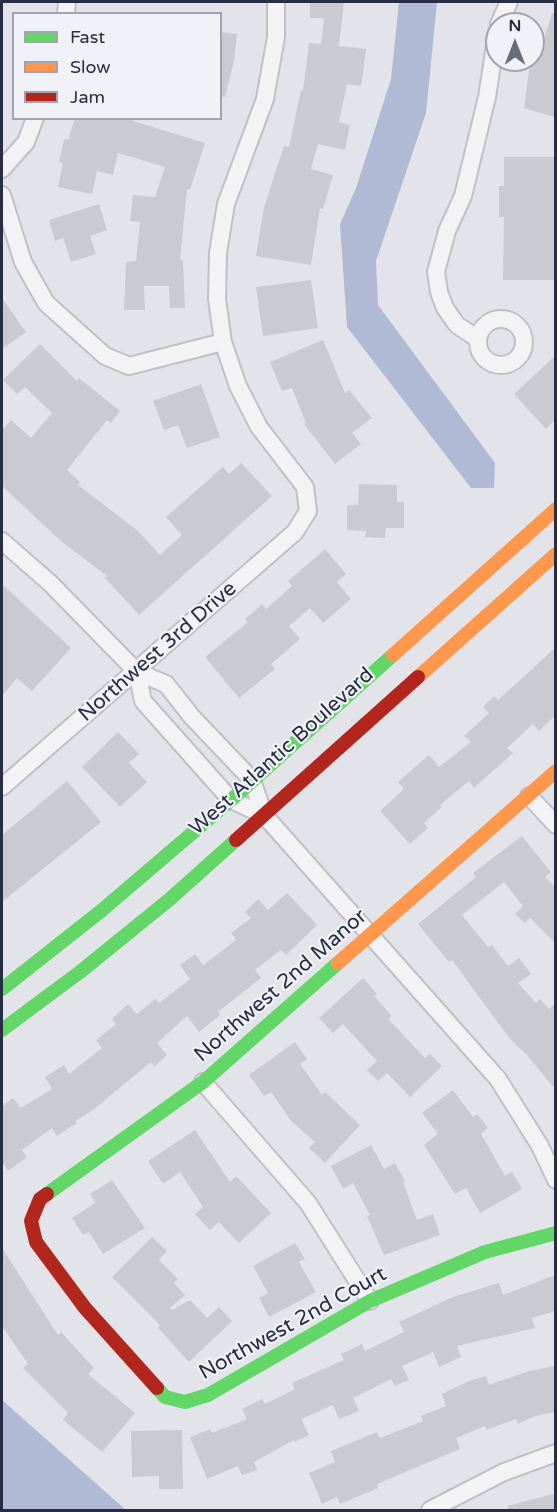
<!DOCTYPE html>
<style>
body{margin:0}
#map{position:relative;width:557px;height:1512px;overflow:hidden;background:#e3e4e9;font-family:"Varela Round",sans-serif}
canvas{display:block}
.frame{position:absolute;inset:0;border:3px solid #282c44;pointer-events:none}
.legend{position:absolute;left:12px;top:12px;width:210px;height:108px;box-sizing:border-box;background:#f1f2f8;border:2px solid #a1a3b0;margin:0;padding:8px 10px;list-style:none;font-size:18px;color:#282c44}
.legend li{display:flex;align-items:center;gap:12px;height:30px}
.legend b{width:30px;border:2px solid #a1a3b0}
.north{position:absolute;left:485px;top:12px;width:60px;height:60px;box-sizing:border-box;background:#f1f2f8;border:2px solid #a1a3b0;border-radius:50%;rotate:0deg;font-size:16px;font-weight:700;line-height:24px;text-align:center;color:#282c44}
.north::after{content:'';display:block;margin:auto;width:21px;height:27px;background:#696c7e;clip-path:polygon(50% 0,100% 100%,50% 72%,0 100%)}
</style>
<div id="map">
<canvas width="557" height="1512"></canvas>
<div class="frame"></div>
<ul class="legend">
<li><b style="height:8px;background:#63d668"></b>Fast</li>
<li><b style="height:8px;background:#ff974d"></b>Slow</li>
<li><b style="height:8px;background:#b3261e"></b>Jam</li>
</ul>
<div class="north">N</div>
</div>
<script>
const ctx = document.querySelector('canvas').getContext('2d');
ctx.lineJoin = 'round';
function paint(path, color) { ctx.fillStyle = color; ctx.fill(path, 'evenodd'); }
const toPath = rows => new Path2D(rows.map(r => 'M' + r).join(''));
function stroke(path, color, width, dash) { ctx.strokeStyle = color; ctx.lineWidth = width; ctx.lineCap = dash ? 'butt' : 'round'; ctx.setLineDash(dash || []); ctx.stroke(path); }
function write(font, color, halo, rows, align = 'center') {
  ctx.font = font + ' "Varela Round",sans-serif'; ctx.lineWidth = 4.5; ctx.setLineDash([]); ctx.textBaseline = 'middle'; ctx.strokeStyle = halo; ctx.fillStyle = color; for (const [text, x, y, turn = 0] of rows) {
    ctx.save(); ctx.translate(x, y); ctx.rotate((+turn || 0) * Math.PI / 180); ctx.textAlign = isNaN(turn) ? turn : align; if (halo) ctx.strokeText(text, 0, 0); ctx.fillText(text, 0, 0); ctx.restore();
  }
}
paint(toPath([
 [399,2,437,2,426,113,376,261,378,305,495,463,494,488,471,488,347,327,340,224,356,188,391,79],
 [2,1400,126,1510,2,1510]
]), '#b0bad5');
paint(toPath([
 [310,2,344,2,339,46,366,49,361,86,347,84,339,122,350,125,345,150,318,144,311,169,333,175,323,209,320,208,311,265,256,256,264,207,284,146,289,147,301,90,303,91,309,43,321,44,324,18,310,18],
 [552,13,555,14,555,117,524,108,529,71,534,55,539,57],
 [220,32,237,34,234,61,225,97,220,96],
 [75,118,134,118,133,121,205,143,190,190,187,189,180,260,183,260,185,308,170,308,169,286,144,286,145,310,124,310,126,262,136,261,140,222,130,221,133,195,155,197,165,167,118,153,113,175,97,171,92,194,58,187,63,163,59,162,64,139,68,140],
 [504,157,555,157,555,280,503,280,504,217,499,217,499,186,504,186],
 [99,204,107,230,90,236,96,254,71,262,63,238,55,241,49,220],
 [311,280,318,328,263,336,256,287],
 [2,298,26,332,2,349],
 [323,340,345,393,349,390,372,418,352,433,361,444,335,464,304,424,306,423,292,388,282,391,270,362],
 [40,344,77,381,79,378,120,411,111,423,107,420,67,470,80,482,78,485,138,531,160,555,182,535,166,517,223,467,229,474,241,463,272,496,139,615,105,578,107,576,62,542,2,486,2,430,11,420,31,438,52,413,25,387,17,394,3,380],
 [555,356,555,420,546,429,514,394],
 [201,384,220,437,187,448,178,425,164,430,153,401],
 [359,484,397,485,397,502,404,502,404,528,386,528,385,538,365,537,366,531,347,530,347,505,358,505],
 [325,549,346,574,337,582,351,599,323,623,310,608,289,626,300,639,271,664,275,669,239,698,205,657,248,622,245,619,262,604,266,609,292,586,288,581],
 [2,584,71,648,32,691,17,678,2,696],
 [555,648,555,716,539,731,533,724,507,748,513,753,474,788,469,781,440,805,442,807,424,823,428,828,410,844,380,811,404,789,398,782,429,755,439,767,471,742,464,736,489,713,483,707,494,696,498,700],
 [118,732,139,754,129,763,147,782,120,807,82,767],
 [67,781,101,822,2,902,2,835],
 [522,836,551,872,545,877,555,887,555,943,530,918,525,923,515,914,523,906,504,882,462,915,488,947,492,945,508,966,519,958,531,974,518,983,536,1003,540,999,549,1009,555,1003,555,1089,527,1055,510,1039,452,960,449,962,418,924,476,877,473,873],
 [287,893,317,925,286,955,281,950,255,970,261,978,218,1012,220,1015,199,1032,187,1016,157,1043,167,1055,154,1067,151,1062,93,1110,75,1121,77,1123,57,1136,52,1128,22,1150,27,1157,8,1171,2,1162,2,1106,13,1098,21,1108,52,1089,45,1077,64,1065,69,1074,102,1048,96,1040,116,1024,112,1019,128,1004,137,1014,155,999,159,1003,190,979,180,965,195,954,203,965,236,940,231,933,251,918,245,912,258,899,268,910],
 [363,978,377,994,374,996,392,1016,388,1019,425,1058,430,1054,442,1066,410,1097,387,1073,378,1081,367,1070,377,1061,343,1024,333,1033,319,1018],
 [295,1042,307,1059,300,1064,322,1095,325,1092,360,1125,325,1163,309,1148,315,1142,291,1121,271,1092,264,1096,249,1075],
 [453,1090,473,1117,477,1114,488,1128,481,1134,505,1176,512,1172,522,1189,480,1213,466,1188,455,1194,424,1145,438,1134,422,1113],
 [195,1130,230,1182,236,1176,271,1213,239,1243,219,1222,210,1230,195,1214,203,1207,180,1172,163,1184,148,1161],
 [371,1145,384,1169,395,1163,405,1181,403,1182,417,1220,433,1214,440,1235,384,1255,367,1216,370,1215,353,1183,343,1189,331,1166],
 [112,1180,145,1228,103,1254,89,1232,83,1235,72,1218,95,1203,90,1194],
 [152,1237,167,1251,159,1260,178,1279,174,1283,185,1295,170,1308,172,1310,190,1300,207,1318,219,1307,232,1321,189,1362,158,1328,160,1325,112,1277],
 [295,1243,305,1259,299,1262,316,1292,269,1317,259,1298,268,1293,253,1266],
 [2,1248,58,1335,61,1332,94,1368,88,1374,135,1413,102,1452,63,1420,68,1413,23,1368,28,1364,2,1326],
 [555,1275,555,1311,532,1318,535,1328,457,1346,461,1357,439,1367,433,1352,402,1366,409,1380,395,1386,391,1379,353,1398,359,1411,339,1419,333,1405,301,1419,309,1435,295,1442,294,1440,254,1462,257,1470,242,1475,238,1466,207,1479,190,1437,210,1429,212,1433,247,1419,242,1409,262,1399,265,1404,295,1389,292,1383,344,1360,341,1354,362,1344,365,1351,404,1332,399,1322,453,1297,499,1283,503,1295],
 [555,1366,555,1412,535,1416,518,1424,516,1419,486,1430,485,1426,456,1438,460,1449,377,1484,378,1488,340,1504,337,1497,322,1504,309,1473,335,1462,331,1451,377,1432,380,1438,423,1421,421,1416,446,1406,442,1394,469,1381,486,1376,489,1385,529,1371],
 [182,1430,183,1489,159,1489,159,1476,132,1477,131,1431],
 [553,1494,555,1510,508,1510,507,1506]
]), '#cacbd1');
const street = toPath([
 [66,14,67,2],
 [499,24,509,2],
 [2,169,26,142,35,118],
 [2,195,23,262,46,303,105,356,129,366,223,342],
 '478 342a23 23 0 1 1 46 0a23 23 0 1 1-46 0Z',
 [478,339,457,325,445,308,439,292,436,272,447,231,463,196,487,97,497,33],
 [2,541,50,583,137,672,166,684,192,717,252,780,264,815,498,1079,540,1146,556,1180],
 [137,672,143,701,231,800,264,815],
 [2,787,295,532,308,511,305,487,259,427,238,386,223,342,217,299,218,253,226,204,265,99,276,37,276,2],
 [529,796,556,825],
 [203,1082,308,1203,370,1301],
 [430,1510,504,1472,556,1453]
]);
stroke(street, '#c0c1c7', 20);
stroke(street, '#f3f3f5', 16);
stroke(toPath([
 [2,989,101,911,231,800,393,655],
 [2,1030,80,972,170,899,236,840],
 [47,1194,203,1082,338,963],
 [157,1388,165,1397,185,1402,208,1395,370,1301,485,1252,556,1233]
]), '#63d668', 14);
stroke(toPath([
 [393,655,556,509],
 [418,677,556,554],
 [338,963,556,771]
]), '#ff974d', 14);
stroke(toPath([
 [236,840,418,677],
 [47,1194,40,1199,31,1221,36,1242,85,1308,157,1388]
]), '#b3261e', 14);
write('21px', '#282c44', '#f1f2f8', [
 ["Northwest 3rd Drive",158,652,-41],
 ["West Atlantic Boulevard",282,752,-42],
 ["Northwest 2nd Manor",281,986,-41],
 ["Northwest 2nd Court",293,1324,-29]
]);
</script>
